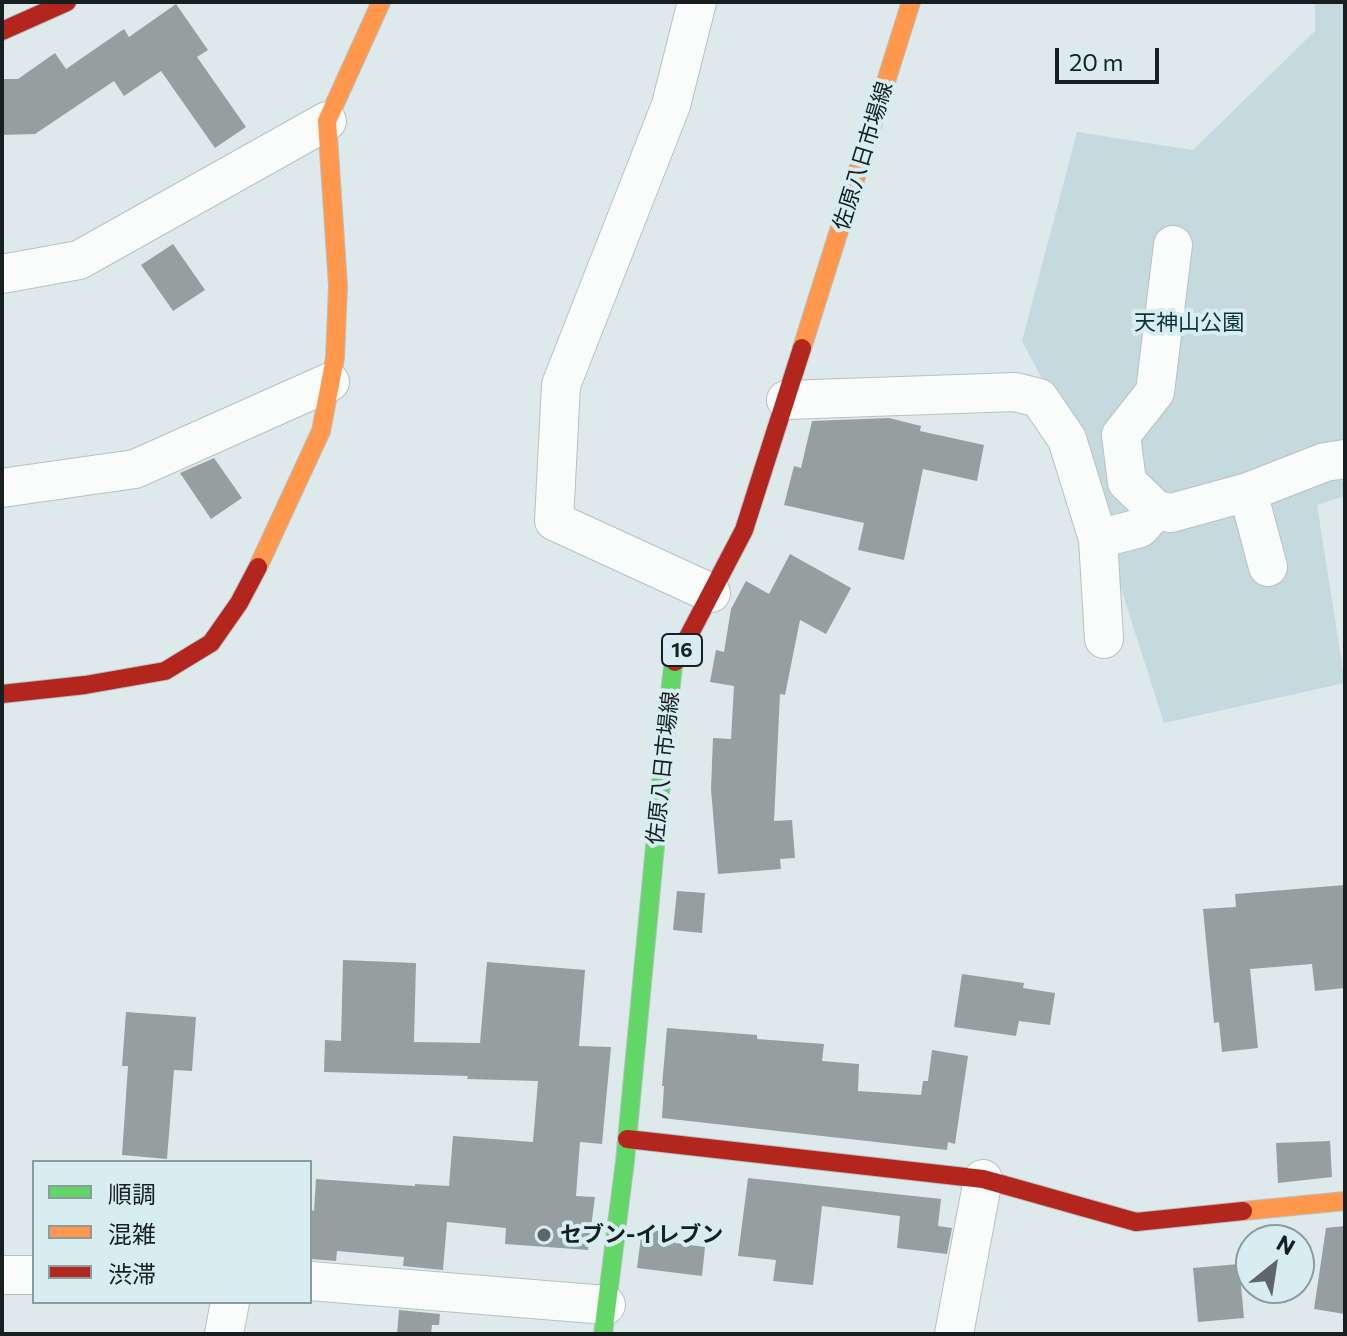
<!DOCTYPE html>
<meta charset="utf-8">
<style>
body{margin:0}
#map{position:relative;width:1347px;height:1336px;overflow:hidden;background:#dee9eb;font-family:Commissioner,"Noto Sans JP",sans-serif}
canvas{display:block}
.frame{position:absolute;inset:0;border:4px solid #171f21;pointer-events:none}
.legend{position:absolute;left:32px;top:1160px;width:280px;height:144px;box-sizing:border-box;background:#d8edf1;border:2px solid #8b9b9e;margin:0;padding:10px 14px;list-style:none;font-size:24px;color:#171f21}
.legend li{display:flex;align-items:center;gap:16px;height:40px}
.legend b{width:40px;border:2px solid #8b9b9e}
.north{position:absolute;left:1235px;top:1224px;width:80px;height:80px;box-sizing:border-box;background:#d8edf1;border:2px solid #8b9b9e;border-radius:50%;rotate:30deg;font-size:22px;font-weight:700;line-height:32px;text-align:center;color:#171f21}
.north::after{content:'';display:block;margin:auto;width:28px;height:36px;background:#5d6668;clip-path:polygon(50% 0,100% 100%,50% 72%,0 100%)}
.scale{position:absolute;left:1055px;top:48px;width:104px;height:36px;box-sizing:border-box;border:4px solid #171f21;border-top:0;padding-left:10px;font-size:24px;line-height:28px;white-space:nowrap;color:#171f21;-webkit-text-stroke:6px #d8edf1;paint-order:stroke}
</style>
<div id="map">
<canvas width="1347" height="1336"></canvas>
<div class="frame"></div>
<ul class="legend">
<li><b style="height:10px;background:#63d668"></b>順調</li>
<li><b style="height:10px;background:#ff974d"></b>混雑</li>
<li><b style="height:10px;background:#b3261e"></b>渋滞</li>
</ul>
<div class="north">N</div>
<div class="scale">20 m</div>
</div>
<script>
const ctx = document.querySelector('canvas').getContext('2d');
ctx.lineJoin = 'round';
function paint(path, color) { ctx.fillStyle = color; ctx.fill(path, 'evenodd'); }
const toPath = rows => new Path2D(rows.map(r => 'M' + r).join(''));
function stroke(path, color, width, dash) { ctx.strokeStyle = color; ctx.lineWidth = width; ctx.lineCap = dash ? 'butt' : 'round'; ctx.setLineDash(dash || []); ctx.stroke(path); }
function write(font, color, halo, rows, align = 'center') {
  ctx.font = font + ' Commissioner,"Noto Sans JP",sans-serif'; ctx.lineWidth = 8; ctx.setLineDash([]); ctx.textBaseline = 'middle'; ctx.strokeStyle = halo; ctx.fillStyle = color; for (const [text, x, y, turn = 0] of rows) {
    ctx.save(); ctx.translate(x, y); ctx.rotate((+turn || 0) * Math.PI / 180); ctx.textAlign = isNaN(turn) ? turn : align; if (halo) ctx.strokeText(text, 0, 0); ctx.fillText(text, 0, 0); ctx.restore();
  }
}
paint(toPath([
 [1315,2,1345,2,1345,496,1317,505,1345,683,1164,723,1073,438,1022,341,1077,132,1193,150,1315,31]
]), '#c4dade');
paint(toPath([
 [176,4,208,50,197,57,246,127,215,148,161,71,124,96,114,81,35,134,2,135,2,79,18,79,55,53,66,69,124,29,129,37],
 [173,244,205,290,173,311,141,265],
 [889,418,921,426,920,431,984,445,977,481,923,469,904,560,858,550,864,523,784,505,794,466,801,468,812,421],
 [214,458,242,498,211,519,180,473],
 [790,554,851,588,826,634,800,620,785,695,780,694,774,821,792,820,795,858,780,859,781,869,718,874,711,789,713,738,731,739,734,686,710,682,716,650,724,652,731,609,746,581,769,594],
 [1345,885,1345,988,1315,991,1312,964,1250,969,1258,1048,1222,1052,1219,1022,1214,1023,1203,909,1236,907,1235,894],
 [677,891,705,893,702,933,673,930],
 [343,960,416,963,414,1042,480,1043,487,962,585,970,579,1046,611,1047,602,1144,580,1142,576,1196,595,1197,588,1250,505,1244,506,1228,447,1222,443,1270,403,1266,404,1257,337,1251,336,1261,310,1259,312,1210,314,1211,316,1179,415,1186,415,1184,449,1186,453,1136,533,1142,538,1081,467,1079,468,1076,324,1072,325,1040,341,1041],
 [962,974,1024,983,1023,988,1055,993,1050,1025,1019,1021,1016,1036,954,1027],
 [126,1012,196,1017,192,1071,174,1070,167,1159,122,1155,128,1066,122,1066],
 [667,1028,757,1035,757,1039,824,1044,822,1061,859,1064,858,1091,921,1095,923,1081,928,1081,932,1050,968,1056,955,1144,948,1142,947,1150,662,1118,664,1086,662,1086],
 [1330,1141,1332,1177,1278,1183,1276,1143],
 [748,1178,941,1199,938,1226,952,1228,947,1254,897,1248,900,1216,822,1206,813,1285,773,1281,776,1260,738,1256],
 [1345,1226,1345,1314,1314,1309,1326,1228],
 [642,1229,676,1233,675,1243,705,1247,702,1276,637,1268],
 [1239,1264,1244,1318,1198,1322,1193,1268],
 [399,1310,440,1314,439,1325,432,1325,431,1334,397,1334]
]), '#969fa0');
const street = toPath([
 [697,2,671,105,561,385,554,521,711,593],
 [1173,245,1155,392,1121,435,1127,482,1156,510,1171,513,1248,492,1325,462,1345,459],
 [2,274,79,260,327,121],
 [786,400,1015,392,1039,398,1067,439,1098,539,1104,639],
 [2,488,135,469,330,382],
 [1248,492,1268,567],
 [1098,539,1140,528,1156,510],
 [2,1275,34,1275],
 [310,1281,606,1305],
 [224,1334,230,1302],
 [954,1334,983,1179]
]);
const fast = toPath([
 [603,1334,625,1161,668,710,673,667,675,662]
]);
const slow = toPath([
 [802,348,911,2],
 [258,567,321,431,335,358,338,286,327,121,381,2],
 [1243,1211,1345,1201]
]);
const jam = toPath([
 [2,31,67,2],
 [675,662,744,530,802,348],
 [2,694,85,685,165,671,211,643,239,603,258,567],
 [627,1139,983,1179,1136,1222,1243,1211]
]);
stroke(street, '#b8c0c2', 40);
stroke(fast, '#b8c0c2', 20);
stroke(slow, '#b8c0c2', 20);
stroke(jam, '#b8c0c2', 20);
stroke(street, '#fafcfc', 38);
stroke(fast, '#63d668', 18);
stroke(slow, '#ff974d', 18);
stroke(jam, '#b3261e', 18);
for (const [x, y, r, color] of [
 [544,1235,8,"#5d6668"]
]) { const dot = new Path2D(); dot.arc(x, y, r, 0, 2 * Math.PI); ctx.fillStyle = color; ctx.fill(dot); stroke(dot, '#d8edf1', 3); }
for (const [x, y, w] of [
 [682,650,40]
]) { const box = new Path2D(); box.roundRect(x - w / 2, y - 16, w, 32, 6); ctx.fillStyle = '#d8edf1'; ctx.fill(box); stroke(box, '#171f21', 2); }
write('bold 20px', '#171f21', null, [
 ["16",682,650]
]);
write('22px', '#171f21', '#d8edf1', [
 ["佐原八日市場線",863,156,-73],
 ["佐原八日市場線",663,768,-84]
]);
write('22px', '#0a333a', '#d8edf1', [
 ["天神山公園",1189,323]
]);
write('bold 22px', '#171f21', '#d8edf1', [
 ["セブン-イレブン",560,1235]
], 'left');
</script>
